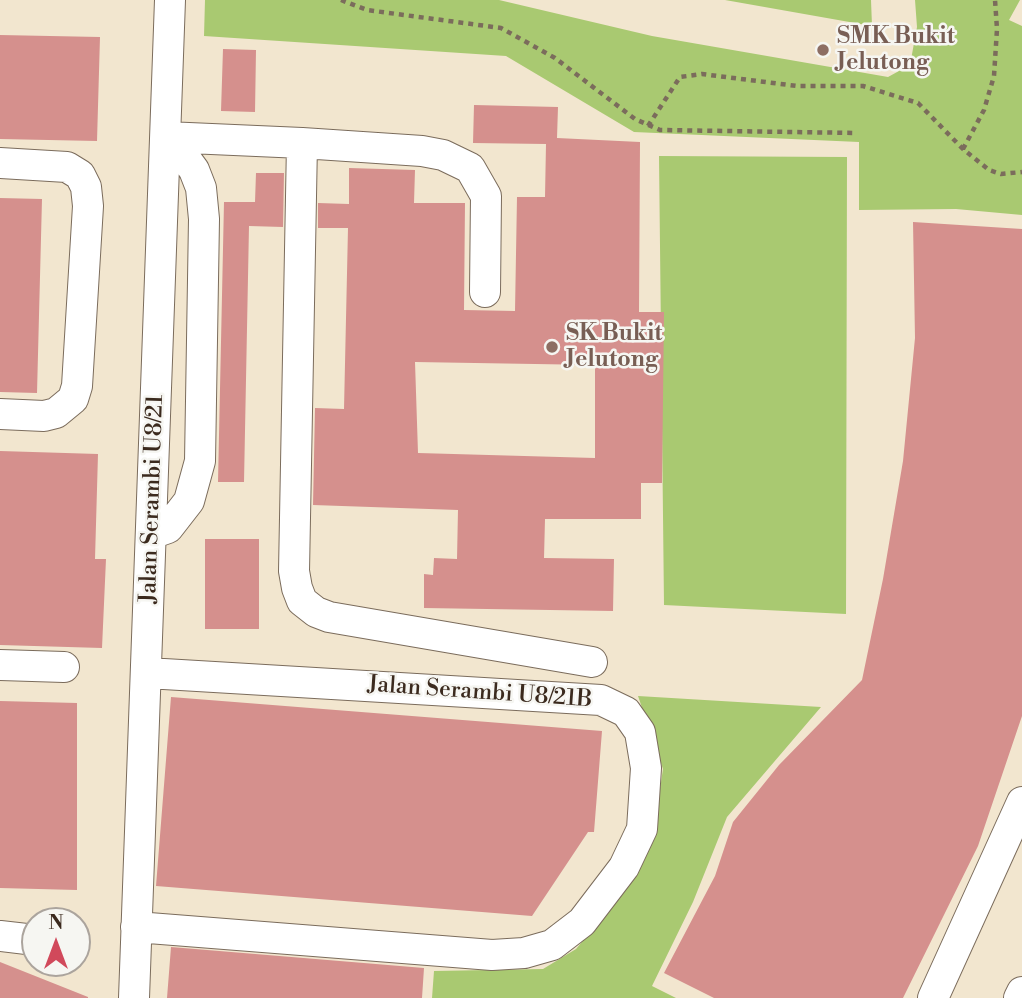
<!DOCTYPE html>
<style>
body{margin:0}
#map{position:relative;width:1022px;height:998px;overflow:hidden;background:#f2e6cf;font-family:"Libre Bodoni",serif}
canvas{display:block}
.north{position:absolute;left:21px;top:907px;width:70px;height:70px;box-sizing:border-box;background:#f6f6f2;border:2px solid #aba49d;border-radius:50%;rotate:0deg;font-size:19px;font-weight:700;line-height:28px;text-align:center;color:#3b2a1e}
.north::after{content:'';display:block;margin:auto;width:24px;height:32px;background:#d1495b;clip-path:polygon(50% 0,100% 100%,50% 72%,0 100%)}
</style>
<div id="map">
<canvas width="1022" height="998"></canvas>
<div class="north">N</div>
</div>
<script>
const ctx = document.querySelector('canvas').getContext('2d');
ctx.lineJoin = 'round';
function paint(path, color) { ctx.fillStyle = color; ctx.fill(path, 'evenodd'); }
const toPath = rows => new Path2D(rows.map(r => 'M' + r).join(''));
function stroke(path, color, width, dash) { ctx.strokeStyle = color; ctx.lineWidth = width; ctx.lineCap = dash ? 'butt' : 'round'; ctx.setLineDash(dash || []); ctx.stroke(path); }
function write(font, color, halo, rows, align = 'center') {
  ctx.font = font + ' "Libre Bodoni",serif'; ctx.lineWidth = 5; ctx.setLineDash([]); ctx.textBaseline = 'middle'; ctx.strokeStyle = halo; ctx.fillStyle = color; for (const [text, x, y, turn = 0] of rows) {
    ctx.save(); ctx.translate(x, y); ctx.rotate((+turn || 0) * Math.PI / 180); ctx.textAlign = isNaN(turn) ? turn : align; if (halo) ctx.strokeText(text, 0, 0); ctx.fillText(text, 0, 0); ctx.restore();
  }
}
paint(toPath([
 [205,0,499,0,652,36,888,77,910,65,917,27,915,0,1020,0,1009,20,1022,26,1022,215,956,209,859,210,859,142,634,132,506,56,204,36],
 [725,0,871,0,872,26],
 [659,156,847,157,846,614,664,605],
 [638,696,821,707,727,817,693,902,652,986,676,998,432,998,434,971,543,969,576,949,622,894,653,834,663,769]
]), '#a9c971');
paint(toPath([
 [0,35,100,37,97,141,0,139],
 [223,49,256,50,255,112,221,111],
 [474,105,558,107,557,138,640,142,639,312,664,312,662,483,641,483,641,519,545,519,544,558,614,559,613,611,424,608,424,574,433,575,434,558,457,559,458,510,313,505,315,408,344,409,348,228,318,228,318,203,349,204,349,168,415,170,414,203,465,203,464,310,515,311,517,197,545,197,546,144,473,143],
 [415,362,595,365,595,458,418,453],
 [256,173,284,173,283,227,249,226,244,482,218,482,224,202,255,202],
 [0,198,42,199,37,393,0,392],
 [913,222,1022,229,1022,716,978,846,903,998,714,998,664,973,715,876,733,822,779,765,862,680,883,579,903,461,915,338],
 [0,451,98,454,95,559,106,559,102,648,0,645],
 [205,539,259,539,259,629,205,629],
 [171,697,602,731,594,832,588,832,532,916,156,886],
 [0,701,77,703,77,890,0,888],
 [171,947,424,968,422,998,167,998],
 [0,962,88,997,88,998,0,998]
]), '#d5908d');
const minor = toPath([
 [166,137,302,143],
 [0,163,67,167,80,175,86,187,88,206,77,386,73,399,56,413,44,416,0,414],
 [485,292,486,196,470,168,443,155,422,151,302,143,294,571,297,588,302,601,316,612,329,617,592,662],
 [151,534,168,528,189,501,200,461,204,219,201,188,194,170,183,155,166,144],
 [0,665,64,667],
 [136,927,492,955,524,953,552,945,582,922,624,867,642,829,646,768,640,732,626,712,601,700,147,673],
 [0,936,35,940],
 [134,998,170,0],
 [933,998,1022,802],
 [1019,998,1022,992]
]);
stroke(minor, '#7b6c5c', 32);
stroke(toPath([
 [341,0,367,10,501,28,555,58,635,119,660,130,857,133],
 [648,126,680,77,702,74,797,86,863,86,918,103,963,149,989,170,1001,174,1022,172],
 [963,149,984,110,994,76,997,29,995,0]
]), '#7b6c5c', 4.5, [5, 5]);
stroke(minor, '#fff', 30);
for (const [x, y, r, color] of [
 [823,50,7,"#8d6e63"],
 [552,347,7,"#8d6e63"]
]) { const dot = new Path2D(); dot.arc(x, y, r, 0, 2 * Math.PI); ctx.fillStyle = color; ctx.fill(dot); stroke(dot, '#f6f6f2', 2.5); }
write('bold 23px', '#785e54', '#f6f6f2', [
 ["SMK Bukit",837,37],
 ["Jelutong",837,63],
 ["SK Bukit",566,334],
 ["Jelutong",566,360]
], 'left');
write('23px', '#3b2a1e', '#f6f6f2', [
 ["Jalan Serambi U8/21",153,499,-88],
 ["Jalan Serambi U8/21B",480,693,4]
]);
</script>
